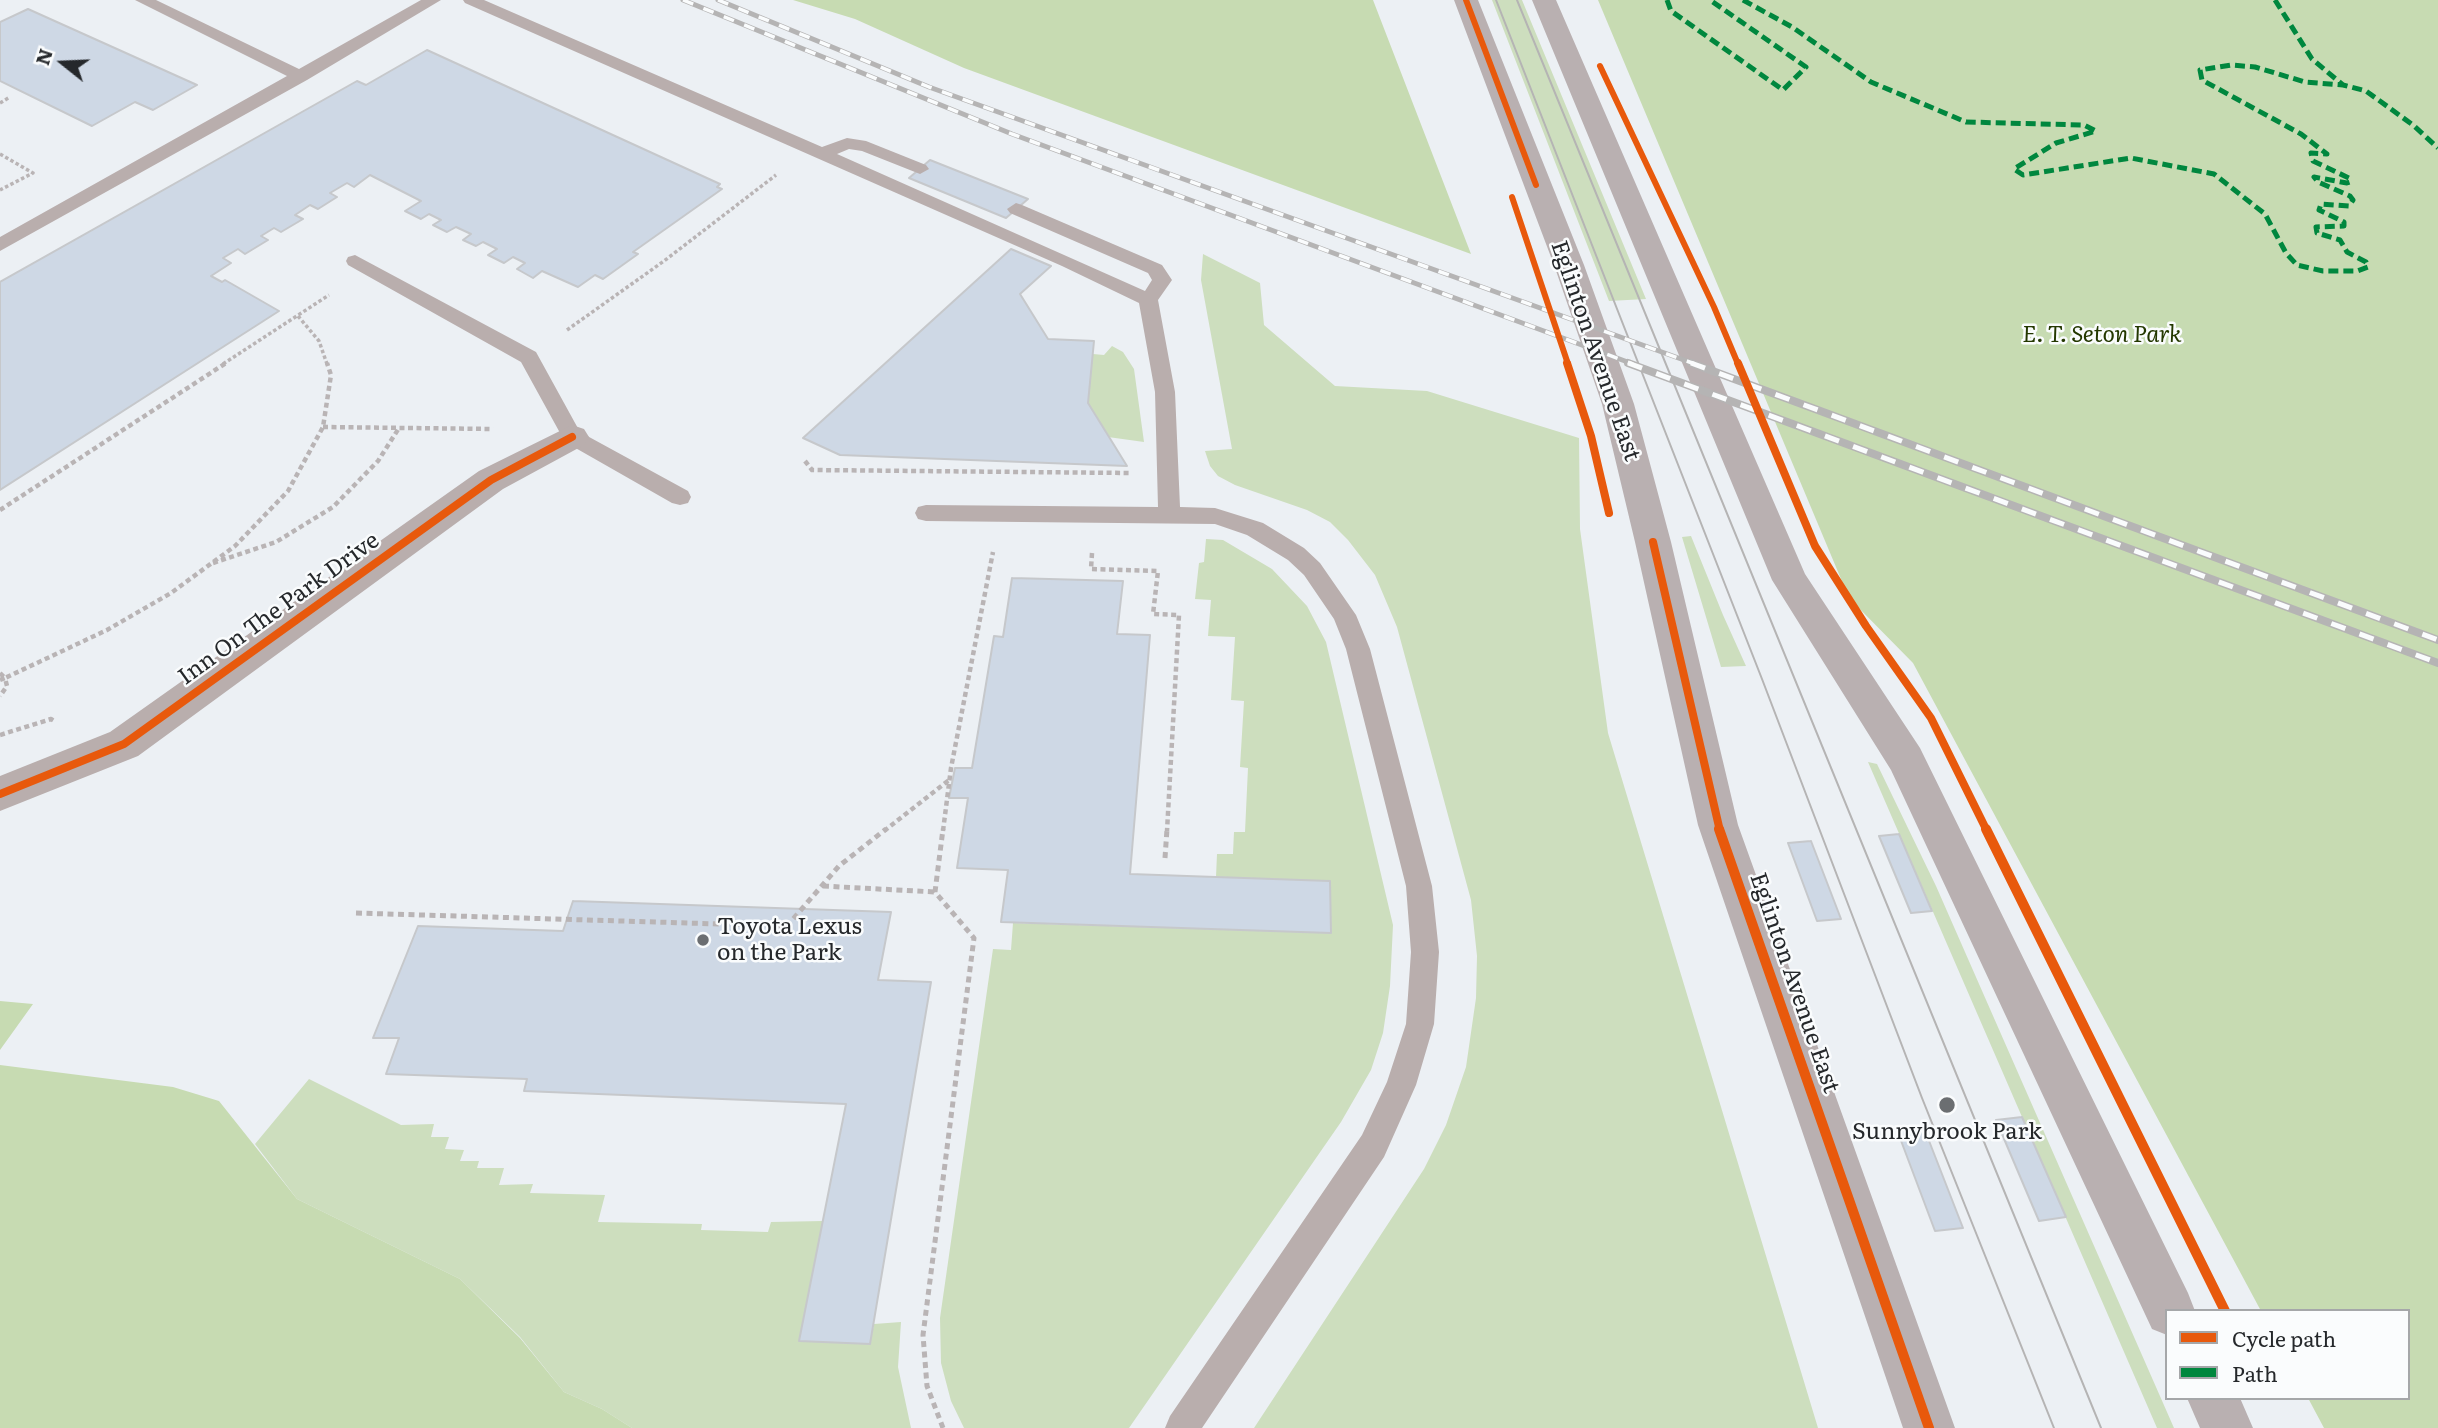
<!DOCTYPE html>
<style>
body{margin:0}
#map{position:relative;width:2438px;height:1428px;overflow:hidden;background:#ecf0f4;font-family:Literata,serif}
canvas{display:block}
.legend{position:absolute;left:2165px;top:1309px;width:245px;height:91px;box-sizing:border-box;background:#fafcfd;border:2px solid #a5a7a9;margin:0;padding:9px 12px;list-style:none;font-size:21px;color:#25282b}
.legend li{display:flex;align-items:center;gap:14px;height:35px}
.legend b{width:35px;border:2px solid #a5a7a9}
.north{position:absolute;left:28px;top:28px;width:70px;height:70px;-webkit-text-stroke:5px #fafcfd;paint-order:stroke;rotate:288deg;font-size:19px;font-weight:700;line-height:28px;text-align:center;color:#25282b}
.north::after{content:'';display:block;margin:auto;width:24px;height:32px;background:#25282b;clip-path:polygon(50% 0,100% 100%,50% 72%,0 100%)}
</style>
<div id="map">
<canvas width="2438" height="1428"></canvas>
<ul class="legend">
<li><b style="height:9px;background:#e8590c"></b>Cycle path</li>
<li><b style="height:9px;background:#00873e"></b>Path</li>
</ul>
<div class="north">N</div>
</div>
<script>
const ctx = document.querySelector('canvas').getContext('2d');
ctx.lineJoin = 'round';
function paint(path, color) { ctx.fillStyle = color; ctx.fill(path, 'evenodd'); }
const toPath = rows => new Path2D(rows.map(r => 'M' + r).join(''));
function stroke(path, color, width, dash) { ctx.strokeStyle = color; ctx.lineWidth = width; ctx.lineCap = dash ? 'butt' : 'round'; ctx.setLineDash(dash || []); ctx.stroke(path); }
function write(font, color, halo, rows, align = 'center') {
  ctx.font = font + ' Literata,serif'; ctx.lineWidth = 5; ctx.setLineDash([]); ctx.textBaseline = 'middle'; ctx.strokeStyle = halo; ctx.fillStyle = color; for (const [text, x, y, turn = 0] of rows) {
    ctx.save(); ctx.translate(x, y); ctx.rotate((+turn || 0) * Math.PI / 180); ctx.textAlign = isNaN(turn) ? turn : align; if (halo) ctx.strokeText(text, 0, 0); ctx.fillText(text, 0, 0); ctx.restore();
  }
}
paint(toPath([
 [1492,0,1522,0,1646,299,1609,301],
 [1203,254,1260,283,1264,325,1335,386,1427,391,1579,438,1580,529,1608,733,1818,1428,1254,1428,1424,1169,1446,1125,1466,1067,1476,998,1477,956,1471,900,1397,627,1375,575,1348,540,1330,522,1307,510,1235,485,1218,476,1210,466,1205,451,1232,449,1201,280],
 [1112,346,1123,352,1134,369,1144,442,1108,437,1088,403,1093,354,1104,355],
 [1691,536,1723,615,1746,666,1721,667,1682,537],
 [1206,539,1223,540,1272,569,1307,606,1326,642,1393,925,1390,986,1383,1033,1371,1070,1341,1122,1129,1428,964,1428,951,1401,941,1363,940,1318,993,949,1011,950,1013,923,1331,933,1216,877,1217,854,1233,854,1234,832,1245,832,1248,768,1240,767,1244,701,1231,700,1235,637,1208,636,1211,600,1195,599,1199,563,1204,562],
 [1868,762,1877,764,1936,886,2174,1428,2157,1428],
 [309,1079,401,1125,434,1124,431,1137,449,1137,445,1149,464,1150,460,1161,479,1161,477,1168,504,1168,499,1185,533,1184,530,1193,605,1195,598,1222,702,1224,701,1230,768,1232,771,1222,823,1221,800,1341,870,1344,874,1324,901,1322,898,1367,911,1428,632,1428,602,1409,564,1392,520,1337,460,1279,297,1199,255,1144]
]), '#cddebe');
paint(toPath([
 [793,0,1373,0,1471,254,964,68,855,19],
 [1598,0,2438,0,2438,1428,2324,1428,2308,1398,2408,1398,2408,1311,2261,1311,1913,663,1849,598],
 [0,1001,33,1004,0,1050],
 [0,1065,173,1087,219,1101,297,1199,460,1279,520,1338,564,1392,602,1409,632,1428,0,1428]
]), '#c7dbb2');
const building = toPath([
 [28,9,197,85,153,110,135,102,92,126,0,81,0,22,28,9],
 [427,50,720,184,717,187,722,189,633,252,638,254,603,279,595,275,578,287,542,271,533,278,517,269,525,263,513,257,504,263,488,255,497,249,483,242,476,246,463,240,471,234,456,227,447,232,433,225,441,220,429,214,421,219,405,211,421,201,370,175,354,187,347,183,330,193,337,197,318,209,310,205,295,215,303,219,281,232,274,228,261,236,268,240,245,254,238,249,223,258,231,263,211,276,222,282,225,280,279,311,0,490,0,282,357,81,366,85,427,50],
 [930,160,1028,199,1006,218,909,178,930,160],
 [1011,249,1051,266,1020,294,1048,339,1094,341,1088,403,1127,466,840,455,803,438,1011,249],
 [1012,578,1123,581,1117,634,1150,635,1130,874,1330,881,1331,933,1001,922,1008,870,957,868,968,798,949,798,955,768,972,768,994,636,1003,637,1012,578],
 [1899,834,1932,911,1911,913,1879,836,1899,834],
 [1811,841,1841,919,1817,921,1788,843,1811,841],
 [573,901,891,912,878,980,931,982,870,1344,799,1341,846,1104,524,1091,527,1079,386,1074,399,1038,373,1038,418,926,563,931,573,901],
 [2022,1117,2066,1217,2039,1221,1996,1120,2022,1117],
 [1924,1128,1963,1228,1935,1231,1897,1130,1924,1128]
]);
paint(building, '#ced8e5');
stroke(building, '#c6c8cb', 2);
stroke(toPath([
 [0,103,10,97],
 [0,154,33,173,0,190],
 [298,316,319,341,327,364],
 [567,330,664,261,776,175],
 [223,364,329,295]
]), '#b9b4b5', 3.5, [3.5, 2.5]);
stroke(toPath([
 [323,427,493,429],
 [805,461,812,470,1129,473],
 [0,510,226,363],
 [1092,553,1091,569,1158,571,1153,614,1179,615,1167,831],
 [213,563,276,542,333,507,378,461,399,428],
 [0,673,5,678,107,630,171,593,235,546,288,491,323,427,331,375,327,363],
 [0,680,5,678,7,686,0,696],
 [0,735,51,719,56,722],
 [884,831,949,780],
 [943,831,951,768,993,552]
]), '#b9b4b5', 4.5, [5, 3.5]);
stroke(toPath([
 [1165,858,1167,829],
 [823,886,935,892],
 [356,913,787,926,839,866,886,829],
 [943,1428,927,1386,923,1335,974,938,935,892,943,829]
]), '#b9b4b5', 5, [6, 4.5]);
paint(toPath([
 [135,0,156,0,299,69,421,0,441,0,307,80,0,251,0,237,287,76,135,0],
 [463,0,484,0,822,147,847,138,866,141,926,165,929,169,920,174,862,151,849,149,837,154,1145,291,1152,280,1148,273,1010,213,1007,209,1016,203,1022,205,1162,265,1172,280,1158,300,1175,392,1180,507,1215,508,1263,523,1304,548,1320,563,1356,615,1370,649,1432,886,1439,952,1434,1024,1416,1085,1384,1157,1202,1428,1165,1428,1170,1416,1362,1135,1387,1082,1406,1024,1411,952,1406,886,1346,649,1334,619,1304,575,1288,560,1247,535,1215,524,926,521,918,519,915,513,918,507,926,505,1158,507,1155,392,1139,303,1062,266,465,3,463,0],
 [355,255,536,352,580,432,688,491,691,497,688,503,680,505,672,503,565,442,521,362,348,265,346,261,348,257,355,255]
]), '#b9aead');
paint(toPath([
 [572,425,584,429,589,437,584,445,503,489,138,756,0,811,0,776,110,732,479,471,572,425]
]), '#b9aead');
paint(toPath([
 [1454,0,1478,0,1584,265,1634,404,1671,542,1738,825,1955,1428,1903,1428,1698,825,1635,542,1602,404,1554,265,1454,0],
 [1532,0,1556,0,1805,574,1920,748,2188,1293,2195,1311,2167,1311,2167,1335,2152,1329,1891,770,1772,580,1532,0],
 [2187,1398,2240,1398,2253,1428,2200,1428,2187,1398]
]), '#b9b0b1');
stroke(toPath([
 [1496,0,1762,679,1922,1098,2054,1428],
 [1517,0,2101,1428]
]), '#b5b4b4', 2);
const railFar1 = toPath([
 [683,0,1012,134,1633,364],
 [718,0,929,87,1695,364]
]);
const rail = toPath([
 [1628,363,2438,663],
 [1691,363,2438,640]
]);
stroke(railFar1, '#b5b4b4', 5);
stroke(rail, '#b5b4b4', 8);
stroke(railFar1, '#fafcfd', 3.5, [11]);
stroke(rail, '#fafcfd', 5, [15]);
stroke(toPath([
 [1667,0,1671,11,1783,90,1806,67,1710,0],
 [1743,0,1792,27,1871,82,1966,122,2084,125,2096,131,2056,143,2014,169,2023,175,2131,158,2214,174,2265,214,2286,253,2297,265,2323,271,2357,271,2368,267,2366,262,2347,252,2340,240,2317,233,2316,227,2344,226,2344,222,2319,210,2321,204,2349,206,2353,200,2350,196,2318,182,2314,177,2347,183,2350,182,2349,178,2313,161,2311,153,2327,154,2301,134,2202,80,2200,70,2231,65,2255,67,2305,82,2343,85,2366,91,2413,125,2438,148],
 [2275,0,2312,59,2343,85]
]), '#00873e', 5, [10, 5]);
stroke(toPath([
 [1466,0,1536,185],
 [1600,66,1714,307,1738,364],
 [1512,197,1568,364]
]), '#e8590c', 6);
stroke(toPath([
 [1567,363,1591,436,1609,513],
 [1738,363,1815,546,1866,626,1931,718,1987,831],
 [1653,542,1720,831],
 [0,794,124,744,491,480,572,437]
]), '#e8590c', 8);
stroke(toPath([
 [1719,829,1929,1428],
 [1986,829,2225,1311]
]), '#e8590c', 10);
for (const [x, y, r, color] of [
 [703,940,7,"#6b6e71"],
 [1947,1105,9,"#6b6e71"]
]) { const dot = new Path2D(); dot.arc(x, y, r, 0, 2 * Math.PI); ctx.fillStyle = color; ctx.fill(dot); stroke(dot, '#fafcfd', 2.5); }
write('italic 23px', '#243800', '#fafcfd', [
 ["E. T. Seton Park",2102,335]
]);
write('23px', '#25282b', '#fafcfd', [
 ["Eglinton Avenue East",1595,351,71],
 ["Inn On The Park Drive",279,609,-36],
 ["Eglinton Avenue East",1794,983,71]
]);
write('23px', '#25282b', '#fafcfd', [
 ["Toyota Lexus",717,927],
 ["on the Park",717,953],
 ["Sunnybrook Park",1947,1132,"center"]
], 'left');
</script>
